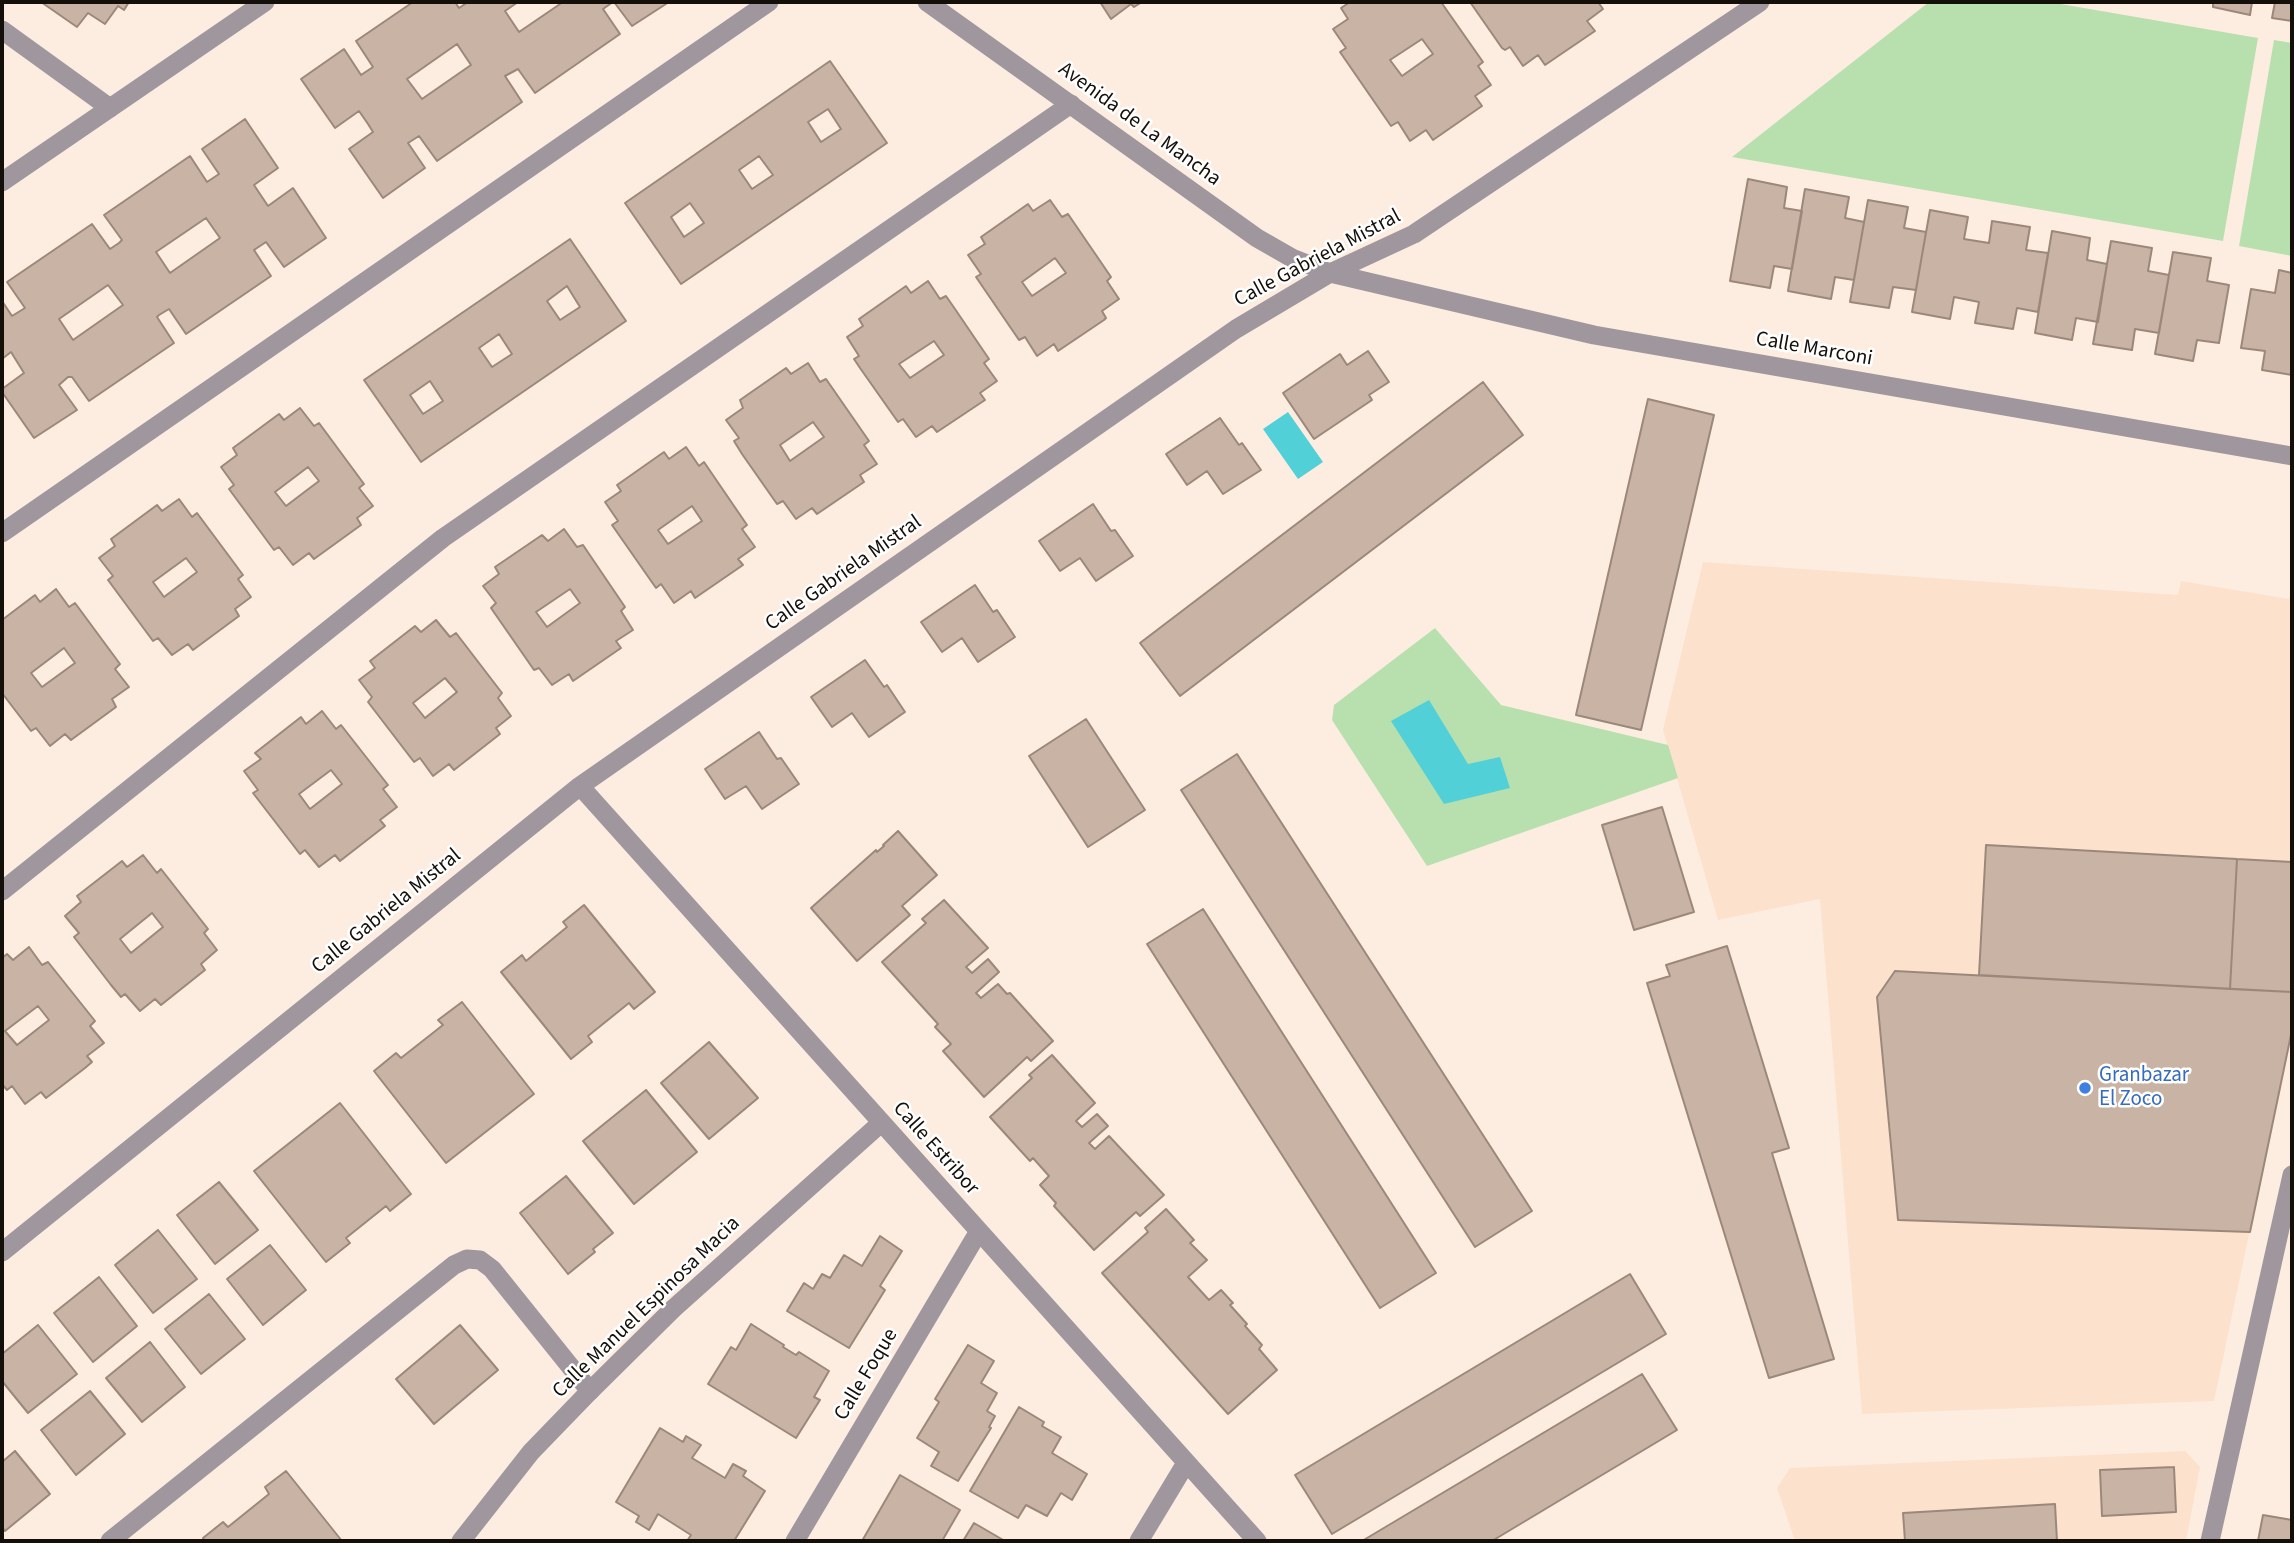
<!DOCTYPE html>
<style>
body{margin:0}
#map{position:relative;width:2294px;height:1543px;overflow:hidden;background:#fdede0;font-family:"Source Sans 3",sans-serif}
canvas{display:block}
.frame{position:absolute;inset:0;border:4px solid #150f09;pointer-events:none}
</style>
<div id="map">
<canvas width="2294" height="1543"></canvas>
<div class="frame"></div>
</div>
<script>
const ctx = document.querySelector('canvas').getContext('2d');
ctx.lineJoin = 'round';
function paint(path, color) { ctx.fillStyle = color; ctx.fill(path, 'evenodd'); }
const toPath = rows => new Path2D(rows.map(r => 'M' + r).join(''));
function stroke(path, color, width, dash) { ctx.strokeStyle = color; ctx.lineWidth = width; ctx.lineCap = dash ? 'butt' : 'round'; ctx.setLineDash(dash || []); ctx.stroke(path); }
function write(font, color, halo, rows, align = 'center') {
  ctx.font = font + ' "Source Sans 3",sans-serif'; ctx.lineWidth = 5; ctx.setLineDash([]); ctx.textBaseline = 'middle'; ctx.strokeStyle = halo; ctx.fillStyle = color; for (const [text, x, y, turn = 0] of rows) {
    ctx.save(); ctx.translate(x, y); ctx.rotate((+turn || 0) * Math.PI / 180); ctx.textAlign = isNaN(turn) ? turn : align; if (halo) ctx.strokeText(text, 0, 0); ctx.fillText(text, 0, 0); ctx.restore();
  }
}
paint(toPath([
 [1703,562,2178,595,2181,581,2289,599,2292,582,2292,1030,2214,1401,1862,1414,1820,899,1718,920,1663,730],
 [2185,1451,2200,1467,2186,1541,1795,1541,1777,1488,1790,1468]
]), '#fce2cc');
paint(toPath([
 [1929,2,2049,2,2258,38,2223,241,1732,157],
 [2274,40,2292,43,2292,256,2239,246],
 [1435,628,1501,705,1668,745,1678,778,1427,866,1332,720,1334,705]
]), '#b8e0af');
paint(toPath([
 [1288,412,1323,462,1298,479,1263,429],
 [1429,700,1468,764,1500,757,1510,788,1444,804,1391,721]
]), '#51d0d7');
const building = toPath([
 [41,2,129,2,124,10,118,6,105,24,88,13,77,27,41,2],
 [413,2,455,2,459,8,468,2,518,2,505,11,519,32,563,2,613,2,603,9,620,34,535,93,518,69,505,76,522,102,437,161,419,136,408,143,425,168,383,198,349,149,373,132,368,124,359,111,335,128,301,79,344,49,361,75,373,67,356,41,413,2],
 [457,44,471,65,422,99,407,79,457,44],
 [614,2,669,2,632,26,614,2],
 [1100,2,1142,2,1134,7,1131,4,1111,19,1100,2],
 [1350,2,1441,2,1483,62,1478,66,1491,85,1475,96,1482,106,1433,140,1426,130,1410,141,1398,122,1391,126,1340,52,1346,48,1333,29,1348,19,1341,8,1350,2],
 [1422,39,1433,54,1402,76,1390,60,1422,39],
 [1470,2,1598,2,1603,9,1587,21,1595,31,1545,65,1538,55,1523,66,1510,47,1505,50,1502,48,1470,2],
 [2213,2,2252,2,2250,15,2213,7,2213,2],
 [2275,2,2292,2,2292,21,2272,18,2275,2],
 [830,61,887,143,681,284,625,203,830,61],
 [828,109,841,129,821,142,808,122,828,109],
 [759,156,773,175,752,189,739,170,759,156],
 [690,203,704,223,684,237,671,217,690,203],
 [245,119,278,168,254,185,268,206,293,188,326,238,284,267,266,242,254,250,271,276,186,334,169,309,159,315,157,317,174,343,89,401,72,377,68,377,59,385,77,410,34,438,2,392,2,389,24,373,11,352,2,359,2,301,12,316,25,308,7,282,92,224,110,249,119,243,122,240,104,215,190,156,207,182,219,174,202,149,245,119],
 [206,218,220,238,170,273,156,252,206,218],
 [108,285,123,305,73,340,59,319,108,285],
 [1748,179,1787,187,1784,208,1802,211,1792,269,1774,266,1770,288,1730,281,1748,179],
 [1805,189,1849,197,1845,218,1864,222,1854,280,1835,277,1831,299,1788,291,1805,189],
 [1050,200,1062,217,1068,214,1111,277,1107,281,1119,299,1102,311,1106,318,1104,320,1058,351,1054,344,1037,356,1025,337,1019,340,976,277,981,274,968,255,985,244,981,237,1028,204,1033,211,1050,200],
 [1055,258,1066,273,1032,296,1022,282,1055,258],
 [1868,200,1908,207,1904,228,1926,232,1916,290,1893,287,1889,308,1850,302,1868,200],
 [1930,210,1968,217,1964,239,1989,243,1992,221,2030,227,2026,250,2048,253,2038,312,2017,308,2013,329,1975,323,1979,302,1954,297,1950,319,1912,312,1930,210],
 [2052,231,2090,238,2087,260,2107,264,2098,322,2076,318,2072,340,2035,333,2052,231],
 [570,239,626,321,421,462,364,380,570,239],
 [567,286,580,307,560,320,547,301,567,286],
 [499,334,512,354,492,367,479,348,499,334],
 [430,381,443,401,423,414,410,395,430,381],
 [2111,241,2152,248,2148,271,2169,275,2159,333,2135,329,2132,350,2093,344,2111,241],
 [2173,252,2211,258,2207,281,2229,285,2219,343,2197,340,2193,361,2155,354,2173,252],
 [2279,270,2292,273,2292,375,2262,370,2265,351,2241,348,2251,289,2275,293,2279,270],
 [928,281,940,299,946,296,955,309,989,359,984,363,997,381,980,393,985,400,937,432,932,426,916,437,903,419,898,422,860,368,854,359,859,356,847,337,863,326,859,319,906,286,911,293,928,281],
 [934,341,944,355,910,378,899,364,934,341],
 [1368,351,1389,382,1369,395,1372,400,1314,439,1283,393,1340,354,1347,365,1368,351],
 [808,363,820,382,826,379,869,441,864,445,877,464,860,475,864,482,817,514,812,508,796,519,783,501,777,504,742,454,734,441,739,438,726,420,743,408,740,400,786,368,791,374,808,363],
 [813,422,824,437,790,461,780,445,813,422],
 [1483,382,1523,435,1180,696,1140,643,1483,382],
 [1648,399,1714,415,1641,730,1576,715,1648,399],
 [300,408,314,426,319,423,364,484,359,488,373,506,357,518,361,525,314,559,309,553,293,565,279,547,274,550,229,489,234,485,221,467,237,455,233,448,279,414,284,420,300,408],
 [308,467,319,481,286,506,275,492,308,467],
 [1220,418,1239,445,1242,443,1261,470,1223,494,1207,471,1187,485,1166,454,1220,418],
 [686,447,699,466,704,462,747,525,742,529,755,547,738,559,743,565,695,598,691,591,674,603,661,584,656,588,612,525,618,521,605,502,621,491,617,485,664,452,669,459,686,447],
 [692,506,702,521,668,544,658,530,692,506],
 [179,499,192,517,197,513,243,575,238,579,251,597,235,609,239,616,193,650,188,644,172,655,158,638,153,641,108,580,113,576,99,558,115,546,111,539,157,505,162,511,179,499],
 [186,558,197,572,164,597,153,582,186,558],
 [1093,504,1111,531,1115,530,1133,556,1096,581,1080,558,1060,571,1039,541,1093,504],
 [564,529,577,547,583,545,625,607,621,611,633,630,616,641,621,648,573,681,569,674,552,685,539,668,534,670,525,657,491,608,496,603,483,586,499,574,495,567,542,535,548,541,564,529],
 [570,589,580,603,547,627,536,612,570,589],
 [975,585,993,612,997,610,1015,637,978,662,962,638,942,652,921,622,975,585],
 [56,589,69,607,75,603,120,664,115,669,129,687,112,699,116,707,71,740,65,734,50,746,36,728,31,731,2,693,2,620,35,595,40,602,56,589],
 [64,648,75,663,42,687,31,673,64,648],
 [436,620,450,637,456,633,502,693,498,698,511,716,496,728,500,734,454,770,449,764,433,776,420,758,414,762,368,702,372,697,359,680,375,668,370,661,415,626,421,632,436,620],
 [445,678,457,692,425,718,413,703,445,678],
 [865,660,884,687,887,685,905,712,869,737,852,713,832,727,811,697,865,660],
 [322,711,336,729,341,725,388,785,383,789,397,807,380,820,385,826,340,861,335,855,319,867,305,850,300,854,253,793,258,790,244,771,261,759,255,753,301,717,306,724,322,711],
 [331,770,342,784,310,809,299,794,331,770],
 [1086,719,1145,810,1088,847,1029,756,1086,719],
 [759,732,777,759,781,758,799,784,762,809,746,786,725,799,705,769,759,732],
 [1237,754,1532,1211,1475,1247,1181,790,1237,754],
 [1662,807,1694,912,1634,930,1602,825,1662,807],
 [898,831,937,875,902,906,910,915,857,961,811,908,876,850,877,852,884,846,883,845,898,831],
 [1986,845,2237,859,2230,989,1979,975,1986,845],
 [143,855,157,873,161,869,208,929,204,933,217,950,201,964,205,970,161,1005,155,999,140,1011,125,994,121,997,111,985,74,937,79,933,65,916,81,902,77,896,122,861,127,867,143,855],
 [152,913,163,927,131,953,120,939,152,913],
 [2237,859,2292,862,2292,992,2230,989,2237,859],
 [944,900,988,948,966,967,972,973,988,959,999,972,976,993,981,998,998,984,1007,994,1010,993,1053,1041,1031,1061,1027,1057,984,1097,943,1051,951,1044,935,1027,938,1024,882,962,926,923,922,919,944,900],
 [584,905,655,992,634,1009,629,1003,588,1036,592,1042,571,1059,501,972,522,955,526,961,567,927,563,922,584,905],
 [1203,909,1436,1273,1380,1308,1147,944,1203,909],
 [1727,946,1789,1148,1772,1153,1834,1359,1769,1378,1647,983,1670,976,1666,965,1727,946],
 [29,947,42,965,48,962,95,1021,90,1026,104,1043,87,1056,92,1062,85,1068,46,1098,41,1092,25,1104,12,1086,7,1090,2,1084,2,958,7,954,13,960,29,947],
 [38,1006,49,1020,17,1045,5,1031,38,1006],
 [1895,971,2292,992,2292,1030,2250,1232,1898,1220,1877,997,1895,971],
 [462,1002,534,1094,446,1163,374,1071,396,1053,401,1058,443,1025,438,1020,462,1002],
 [709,1042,758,1098,709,1139,661,1083,709,1042],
 [1052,1055,1095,1103,1076,1121,1082,1127,1097,1114,1108,1126,1089,1143,1095,1149,1109,1136,1164,1195,1140,1216,1136,1212,1094,1250,1054,1206,1056,1203,1040,1185,1049,1176,1033,1158,1030,1161,990,1117,1032,1078,1029,1075,1052,1055],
 [646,1090,697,1152,634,1204,583,1141,646,1090],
 [340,1103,411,1194,390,1211,386,1206,346,1238,350,1243,326,1262,254,1171,340,1103],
 [566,1176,613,1233,593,1249,595,1252,568,1274,520,1213,566,1176],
 [219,1182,258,1230,215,1264,177,1215,219,1182],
 [1166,1209,1194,1240,1190,1243,1207,1260,1188,1277,1209,1300,1221,1290,1233,1303,1230,1305,1247,1324,1245,1326,1262,1345,1259,1349,1277,1370,1228,1414,1102,1273,1148,1232,1145,1228,1166,1209],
 [158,1230,197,1279,153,1313,115,1265,158,1230],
 [880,1236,902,1251,880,1286,885,1290,849,1348,787,1311,804,1283,813,1289,822,1274,830,1278,844,1255,862,1266,880,1236],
 [270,1245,306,1290,263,1325,227,1279,270,1245],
 [1630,1274,1666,1334,1332,1534,1295,1475,1630,1274],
 [99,1277,137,1326,93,1362,54,1313,99,1277],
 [209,1294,245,1339,201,1374,165,1329,209,1294],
 [751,1324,784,1345,783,1347,796,1355,799,1352,829,1371,814,1397,820,1400,796,1438,708,1384,731,1347,736,1350,751,1324],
 [38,1325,77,1374,28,1413,2,1381,2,1354,38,1325],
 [460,1325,498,1370,434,1424,396,1379,460,1325],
 [150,1342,185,1387,142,1422,106,1378,150,1342],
 [968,1345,994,1361,981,1383,997,1393,987,1411,995,1416,989,1427,991,1428,958,1481,931,1466,939,1452,917,1438,939,1402,935,1399,968,1345],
 [1642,1374,1677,1430,1492,1541,1362,1541,1642,1374],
 [90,1391,125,1434,76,1475,41,1430,90,1391],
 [1019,1407,1044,1422,1042,1426,1061,1437,1052,1453,1087,1474,1072,1500,1061,1493,1047,1516,1026,1505,1018,1518,970,1491,1019,1407],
 [660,1428,683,1442,686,1436,701,1445,692,1458,725,1478,733,1464,746,1471,743,1476,765,1491,734,1541,687,1541,691,1535,658,1514,649,1530,636,1522,639,1516,616,1502,660,1428],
 [15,1451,50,1494,5,1531,2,1527,2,1462,15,1451],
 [2174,1467,2176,1512,2102,1516,2100,1470,2174,1467],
 [286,1471,342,1541,205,1541,203,1538,223,1522,228,1527,269,1494,265,1487,286,1471],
 [900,1475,960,1510,942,1541,862,1541,900,1475],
 [2055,1504,2057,1541,1905,1541,1903,1513,2055,1504],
 [2263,1515,2292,1520,2292,1541,2258,1541,2263,1515],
 [974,1523,1005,1541,963,1541,974,1523]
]);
paint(building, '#c8b3a5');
stroke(building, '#9c887b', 2);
stroke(toPath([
 [2,30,110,108],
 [2,533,769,2],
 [2,891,443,538,1071,104],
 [110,1541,454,1265,467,1259,480,1260,492,1269,590,1391],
 [2210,1541,2292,1175]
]), '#a0979e', 19);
stroke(toPath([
 [927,2,1257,238,1292,258,1330,273,1594,335,2292,456],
 [2,182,265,2],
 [580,786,1257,1541],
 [2,1252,580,786,1236,329,1330,273,1414,234,1760,2],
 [461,1541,531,1452,590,1391,673,1309,881,1123],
 [795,1541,979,1231],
 [1139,1541,1186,1463]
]), '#a0979e', 19);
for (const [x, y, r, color] of [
 [2085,1088,7,"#3f7fe0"]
]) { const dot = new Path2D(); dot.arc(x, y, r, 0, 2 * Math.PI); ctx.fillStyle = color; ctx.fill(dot); stroke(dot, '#fff', 2.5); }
write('21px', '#150f09', '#fff', [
 ["Avenida de La Mancha",1139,125,36],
 ["Calle Gabriela Mistral",1318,259,-28],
 ["Calle Marconi",1814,350,10],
 ["Calle Gabriela Mistral",844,574,-35],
 ["Calle Gabriela Mistral",387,912,-39],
 ["Calle Estribor",935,1149,48],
 ["Calle Manuel Espinosa Macia",647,1308,-44],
 ["Calle Foque",867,1375,-59]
]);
write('21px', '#366cbe', '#fff', [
 ["Granbazar",2099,1076],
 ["El Zoco",2099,1100]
], 'left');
</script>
